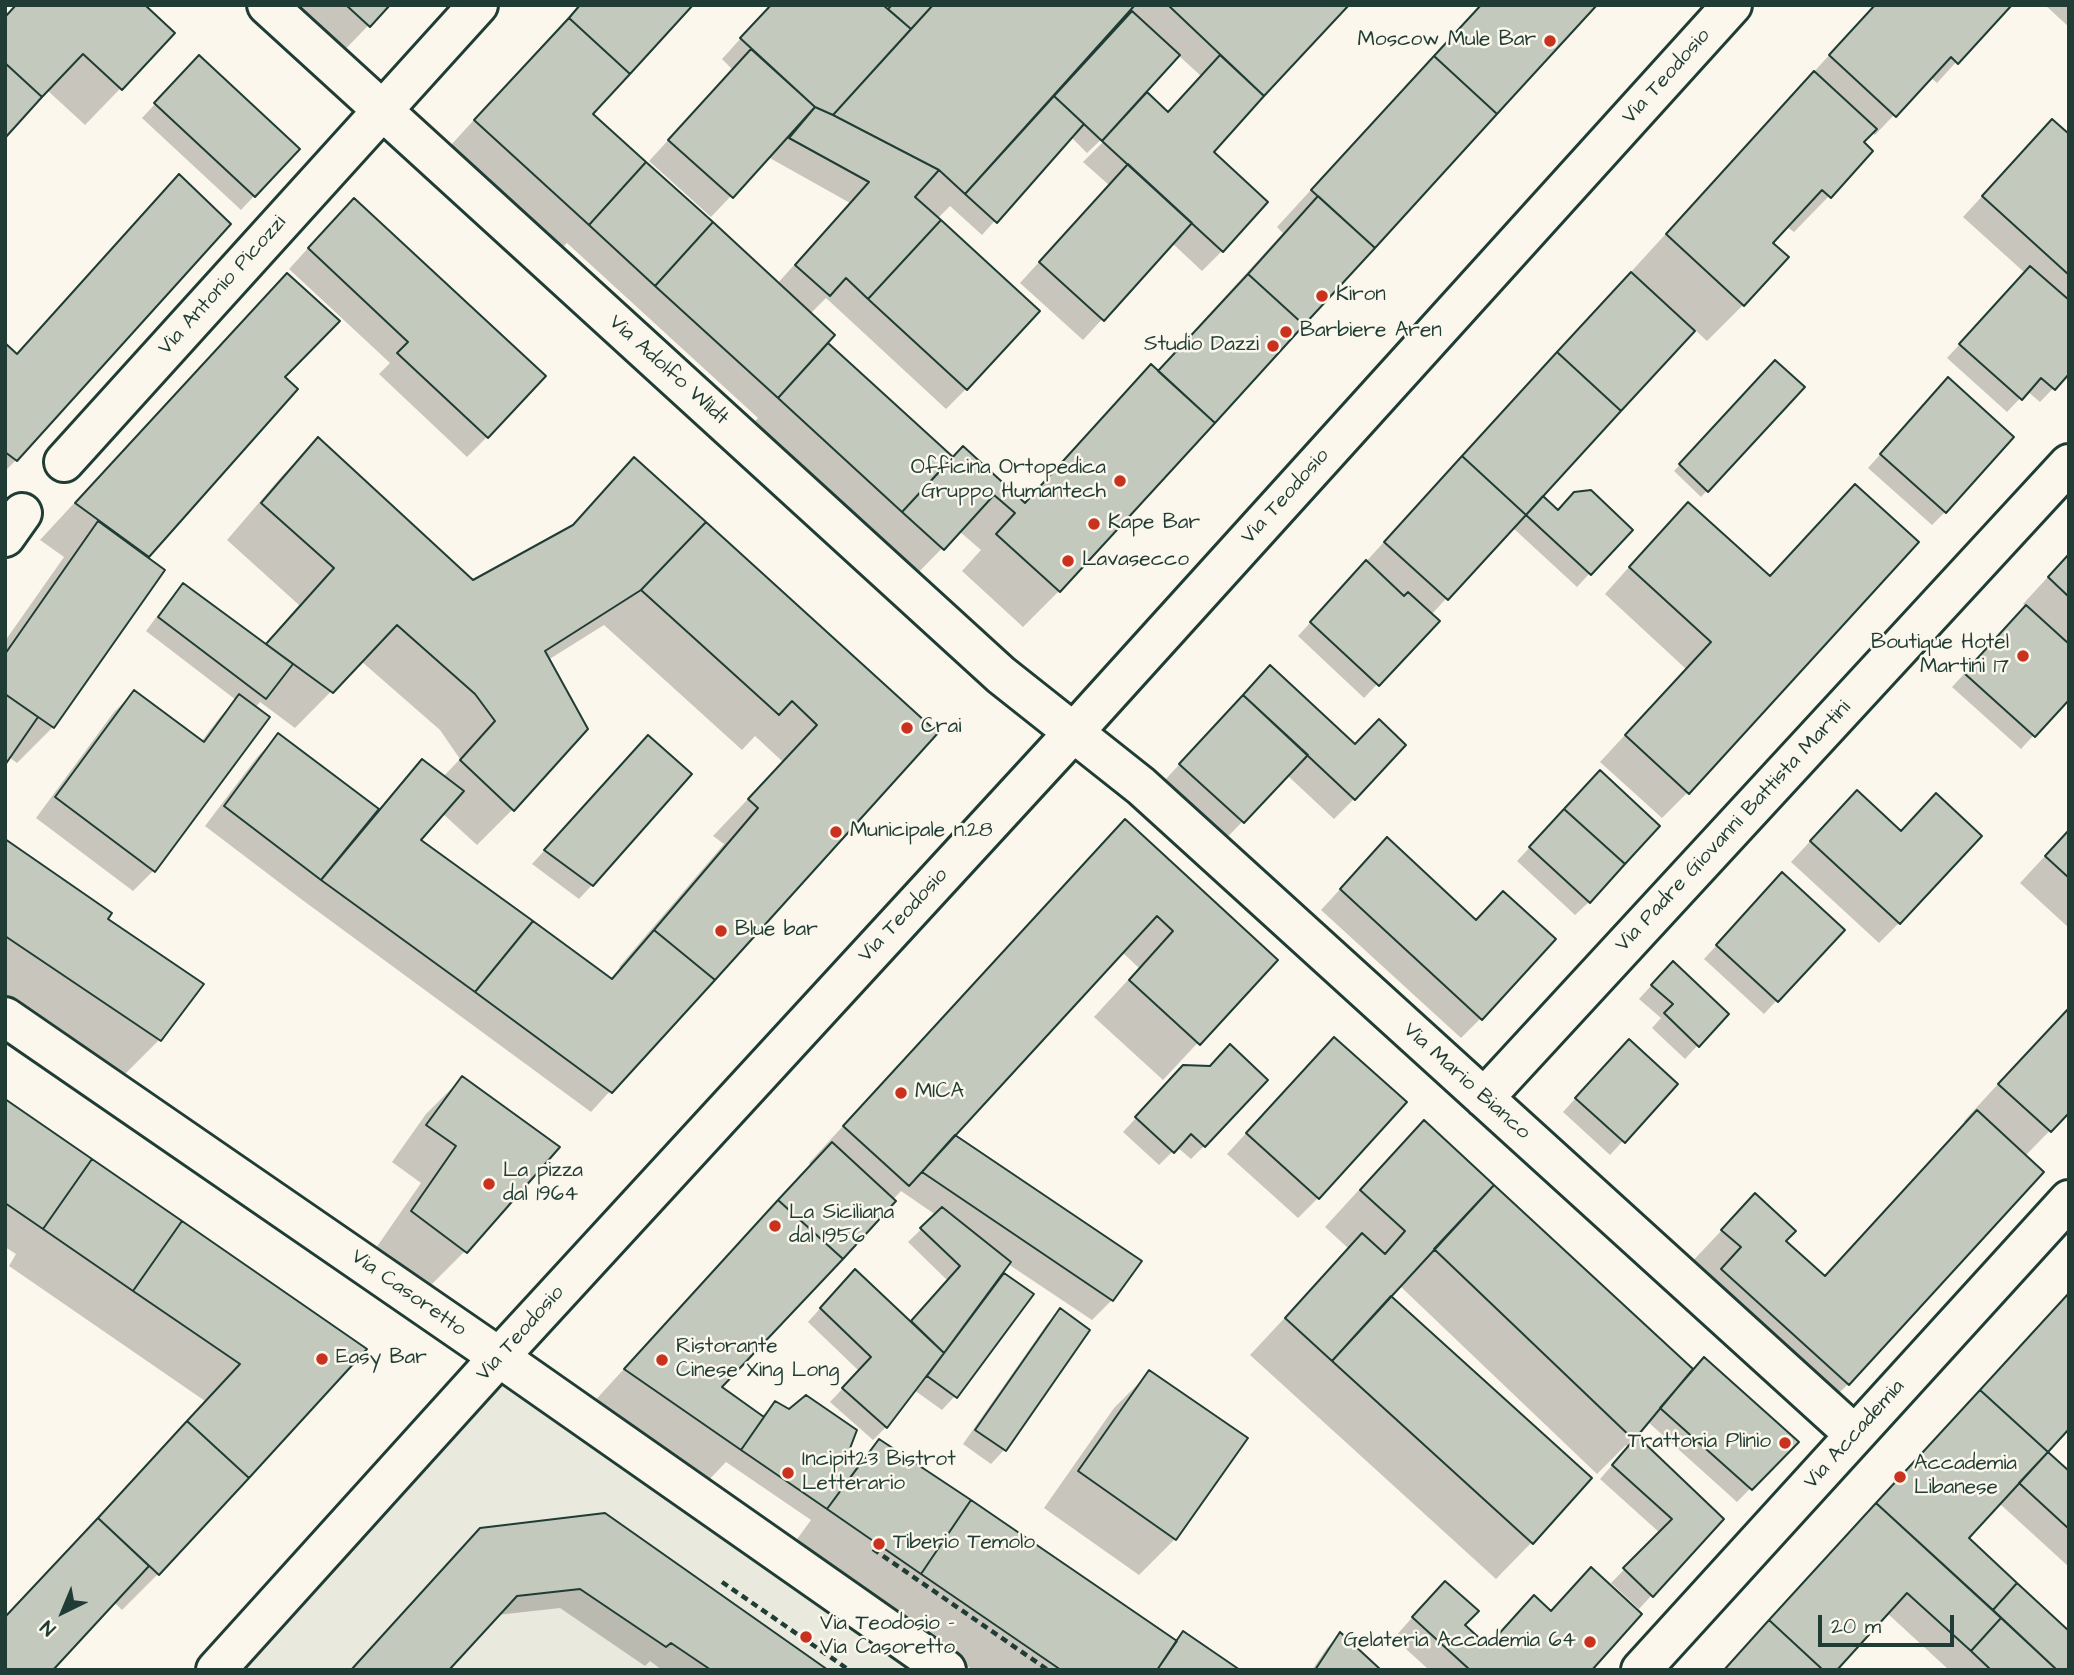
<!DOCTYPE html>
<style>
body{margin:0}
#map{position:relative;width:2074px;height:1675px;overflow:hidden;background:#fbf7ec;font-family:"Architects Daughter",sans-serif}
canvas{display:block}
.frame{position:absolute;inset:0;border:7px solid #1f3d34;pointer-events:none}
.north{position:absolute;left:28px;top:1577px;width:70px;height:70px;-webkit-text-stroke:5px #fbf7ec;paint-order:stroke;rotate:223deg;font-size:19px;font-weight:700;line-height:28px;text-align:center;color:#1f3d34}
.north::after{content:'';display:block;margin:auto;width:24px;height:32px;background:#1f3d34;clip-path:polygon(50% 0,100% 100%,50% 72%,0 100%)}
.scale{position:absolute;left:1818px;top:1615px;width:136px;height:32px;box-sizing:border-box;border:4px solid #1f3d34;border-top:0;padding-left:9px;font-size:21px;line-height:24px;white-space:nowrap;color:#1f3d34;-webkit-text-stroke:5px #fbf7ec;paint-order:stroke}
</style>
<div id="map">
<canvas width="2074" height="1675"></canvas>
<div class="frame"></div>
<div class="north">N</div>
<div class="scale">20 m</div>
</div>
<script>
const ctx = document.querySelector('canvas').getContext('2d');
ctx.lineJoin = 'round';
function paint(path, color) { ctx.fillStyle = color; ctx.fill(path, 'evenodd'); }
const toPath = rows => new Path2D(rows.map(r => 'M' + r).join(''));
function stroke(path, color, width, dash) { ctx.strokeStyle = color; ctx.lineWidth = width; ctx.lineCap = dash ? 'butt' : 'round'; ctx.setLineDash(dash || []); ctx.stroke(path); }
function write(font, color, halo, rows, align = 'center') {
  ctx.font = font + ' "Architects Daughter",sans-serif'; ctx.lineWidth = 5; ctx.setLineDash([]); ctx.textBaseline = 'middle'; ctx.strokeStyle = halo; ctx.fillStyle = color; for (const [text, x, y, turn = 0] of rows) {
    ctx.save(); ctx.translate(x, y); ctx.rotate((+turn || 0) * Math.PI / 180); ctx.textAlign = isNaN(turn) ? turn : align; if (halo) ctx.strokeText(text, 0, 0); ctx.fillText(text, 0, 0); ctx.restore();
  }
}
paint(toPath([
 [500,1364,937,1670,220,1670]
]), '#eae9de');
paint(toPath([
 [16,5,173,34,85,125,47,90],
 [271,5,388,5,333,62],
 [579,5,690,5,591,114,777,284,850,203,768,157,711,217,649,161,733,70,722,59,771,5,888,11,893,5,1346,5,1211,153,1222,251,1202,271,1172,243,1083,340,1020,283,1109,185,1083,162,1109,136,1107,134,1087,153,1071,137,982,235,950,206,937,219,966,389,946,409,826,298,810,314,826,343,952,459,1024,503,1115,403,1151,367,1157,372,1211,312,1283,233,1277,227,1480,5,1594,5,1059,591,1023,627,962,571,981,550,959,531,907,584,743,435,758,418,567,243,551,259,440,157],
 [1178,55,1201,76,1167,113,1138,99],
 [1875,5,2008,5,1937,83,1930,77,1875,135,1871,132,1862,142,1829,196,1794,232,1786,226,1770,243,1743,305,1707,341,1694,329,1541,496,1557,512,1590,573,1577,587,1512,527,1431,615,1437,621,1364,698,1298,636],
 [2045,5,2069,5,2069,27],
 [186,71,298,149,241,210,142,118],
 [2069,137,2069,372,2040,402,2027,391,2007,412,1947,358,2025,273,1963,217,2032,142],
 [159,197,16,460,5,471,5,345,16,355],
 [334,220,487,437,467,457,379,374,390,363,289,269],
 [287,276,283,377,296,389,146,558,53,727,17,763,9,757,5,762,5,641,64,557,40,540,251,312],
 [1775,362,1803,387,1701,497,1674,471],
 [1935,393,1945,512,1932,525,1868,468],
 [318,440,473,582,567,530,634,460,936,733,591,1112,301,899,205,826,258,756,278,736,378,810,423,762,443,777,460,759,440,730,361,661,295,728,260,702,255,708,153,871,133,891,36,818,114,712,134,692,201,742,220,717,236,700,146,631,170,599,183,585,264,645,299,605,227,540,282,476],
 [604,625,742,750,755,736,783,762,713,836,724,844,619,967,620,968,610,980,418,840,442,813,477,845,513,809,548,660],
 [1662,530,1769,578,1688,792,1662,818,1600,762,1686,669,1605,594],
 [2069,554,2069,697,2021,749,1952,687,2026,607,2023,604],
 [1250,687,1354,799,1334,819,1287,775,1217,848,1155,791],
 [635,751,592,885,579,899,532,864],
 [1587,786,1589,902,1575,915,1517,861],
 [1837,812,1899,923,1879,943,1791,862],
 [1125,822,1275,960,1163,1080,1094,1017,1139,968,1122,952,953,1136,1140,1261,1112,1300,1092,1320,1008,1264,1002,1273,1032,1295,955,1396,942,1410,914,1390,886,1427,873,1440,830,1402,859,1371,808,1322,842,1284,910,1323,947,1280,908,1242,936,1215,901,1191,719,1388,761,1417,775,1403,860,1461,879,1441,1175,1642,1183,1634,1236,1670,973,1670,792,1546,811,1520,726,1462,704,1485,590,1406,811,1165,809,1163,1089,858],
 [2069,830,2069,928,2020,883],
 [5,841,105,919,160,1039,124,1075,5,996],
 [1367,860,1481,1018,1461,1038,1321,910],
 [1769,888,1842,930,1764,1014,1704,959],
 [1659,977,1698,1045,1685,1059,1652,1028,1661,1018,1639,999],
 [2069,1007,2069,1111,2025,1156,2042,1172,1848,1384,1812,1420,1687,1267,1755,1195,1783,1241,1823,1277,1966,1124,1964,1121],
 [1615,1055,1675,1084,1610,1155,1563,1112],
 [1314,1059,1318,1198,1298,1218,1227,1154],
 [462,1078,465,1251,429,1287,376,1248,421,1183,392,1162,426,1114],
 [1170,1081,1204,1146,1191,1159,1177,1147,1159,1165,1123,1132],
 [5,1101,364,1349,158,1574,122,1610,114,1602,5,1617,205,1401,9,1266,16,1254,5,1247],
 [1424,1122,1692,1371,1796,1442,1737,1502,1647,1421,1628,1444,1722,1519,1639,1609,1611,1583,1660,1533,1600,1479,1628,1447,1626,1445,1597,1474,1399,1285,1389,1296,1590,1478,1531,1543,1496,1579,1250,1355,1349,1249,1325,1227,1388,1158],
 [2069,1292,2069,1427,2045,1452,2069,1474,2069,1567,1999,1503,1966,1538,2069,1670,1949,1670,1887,1613,1751,1641],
 [1060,1310,1088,1330,1004,1450,991,1464,963,1444,1047,1324],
 [1150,1372,1175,1539,1139,1575,1044,1508,1114,1408],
 [481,1530,825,1670,662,1670,650,1661,645,1666,560,1608,497,1615],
 [1425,1603,1463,1625,1487,1648,1589,1670,1429,1670,1394,1638],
 [1340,1634,1378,1670,1312,1670,1327,1648]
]), '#0003');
const building = toPath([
 [16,5,145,5,175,33,122,90,83,54,42,97,5,63,5,17,16,5],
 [346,5,390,5,370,27,346,5],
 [580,5,693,5,630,74,569,18,580,5],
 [771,5,883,5,911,29,833,115,815,107,740,38,771,5],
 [892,5,933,5,911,29,888,9,892,5],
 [933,5,1135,5,965,194,939,170,833,115,933,5],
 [1168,5,1349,5,1264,96,1168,5],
 [1481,5,1597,5,1497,114,1434,56,1481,5],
 [1875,5,2010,5,2011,6,1958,64,1951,57,1896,117,1829,55,1875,5],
 [1132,11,1180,55,1102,141,1054,96,1132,11],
 [569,18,630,74,593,114,646,162,589,225,474,120,569,18],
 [751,49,815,107,733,198,668,140,751,49],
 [199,55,300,149,255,197,154,103,199,55],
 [1220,55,1264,96,1214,152,1268,202,1223,252,1102,141,1147,92,1168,112,1220,55],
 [1434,56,1497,114,1375,248,1311,190,1434,56],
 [5,63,42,97,5,138,5,63],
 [1814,71,1877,129,1864,142,1873,151,1831,198,1822,190,1773,243,1789,257,1744,306,1666,234,1814,71],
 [1054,96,1084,124,997,223,965,194,1054,96],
 [815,107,833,115,939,170,915,197,941,220,868,299,846,278,830,296,795,265,869,182,789,138,815,107],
 [2052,119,2069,134,2069,275,1982,196,2052,119],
 [646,162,713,222,655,286,589,225,646,162],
 [1128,164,1192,223,1104,321,1039,262,1128,164],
 [179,174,231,224,17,461,5,452,5,343,17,354,179,174],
 [1318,196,1375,248,1304,325,1248,274,1318,196],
 [354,198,546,376,488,438,397,353,408,342,308,248,354,198],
 [941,220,1040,311,967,390,868,299,941,220],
 [713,222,835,335,778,398,655,286,713,222],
 [2030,266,2069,300,2069,374,2055,390,2041,378,2022,400,1959,344,2030,266],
 [1631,272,1695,331,1621,411,1557,352,1631,272],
 [287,273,340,321,285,377,298,389,149,557,75,503,287,273],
 [1248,274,1304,325,1215,423,1158,371,1248,274],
 [828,343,953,457,902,512,778,398,828,343],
 [1557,352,1621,411,1526,515,1462,456,1557,352],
 [1775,360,1805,387,1708,492,1679,464,1775,360],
 [1151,364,1215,423,1060,592,996,534,1015,513,994,495,944,550,902,512,963,446,1025,503,1151,364],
 [1948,377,2014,437,1946,513,1880,454,1948,377],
 [318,437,473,580,573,525,634,457,706,522,641,590,545,651,588,729,514,811,460,760,495,721,475,694,397,625,333,693,266,644,334,568,261,503,318,437],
 [1462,456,1526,515,1448,600,1384,542,1462,456],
 [1855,484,1919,542,1689,794,1625,735,1711,642,1629,567,1688,502,1770,576,1855,484],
 [1591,490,1633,530,1591,575,1526,515,1543,496,1558,510,1574,492,1591,490],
 [98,521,165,570,54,728,5,694,5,654,98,521],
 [706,522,938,733,715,980,654,930,758,808,748,799,817,725,792,701,779,715,641,590,706,522],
 [2069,554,2069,597,2048,577,2069,554],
 [1366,560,1404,596,1408,592,1440,621,1379,686,1310,622,1366,560],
 [183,583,293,664,266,699,158,617,183,583],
 [2026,605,2069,644,2069,700,2035,737,1964,673,2026,605],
 [1270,665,1355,744,1379,719,1406,745,1355,800,1243,695,1270,665],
 [134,690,204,742,239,694,270,717,155,872,55,797,134,690],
 [5,694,38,717,5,765,5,694],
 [1243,695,1308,755,1244,823,1179,764,1243,695],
 [278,733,379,809,321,880,224,806,278,733],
 [648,735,692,774,593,886,544,850,648,735],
 [422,759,464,791,421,840,533,921,475,992,321,880,422,759],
 [1600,770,1660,826,1625,864,1564,809,1600,770],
 [1857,790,1901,831,1936,793,1982,836,1900,924,1810,841,1857,790],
 [1564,809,1625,864,1590,903,1529,847,1564,809],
 [1125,819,1278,960,1200,1045,1129,980,1173,931,1157,916,909,1186,843,1126,1125,819],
 [2069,830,2069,878,2045,856,2069,830],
 [1387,837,1476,920,1503,891,1556,939,1482,1020,1340,889,1387,837],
 [5,839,112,913,108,919,204,984,161,1041,5,936,5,839],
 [1782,872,1845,930,1778,1002,1716,945,1782,872],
 [533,921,612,979,654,930,715,980,612,1093,475,992,533,921],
 [1673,961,1729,1014,1699,1047,1664,1013,1673,1004,1651,985,1673,961],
 [2069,1008,2069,1113,2051,1132,1998,1084,2069,1008],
 [1334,1037,1407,1102,1319,1199,1246,1133,1334,1037],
 [1629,1039,1678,1084,1625,1143,1575,1098,1629,1039],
 [1230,1044,1268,1080,1205,1147,1191,1134,1174,1153,1135,1117,1183,1065,1210,1066,1230,1044],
 [462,1076,560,1147,467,1253,411,1211,456,1146,426,1125,462,1076],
 [5,1099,92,1159,43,1229,5,1203,5,1099],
 [1977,1110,2044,1172,1849,1385,1721,1269,1741,1247,1721,1230,1755,1193,1796,1231,1786,1241,1825,1276,1977,1110],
 [1424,1120,1494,1185,1332,1361,1285,1318,1362,1233,1385,1254,1405,1231,1360,1190,1424,1120],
 [955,1135,1142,1261,1113,1301,922,1172,955,1135],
 [832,1142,896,1201,843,1259,778,1200,832,1142],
 [92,1159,182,1221,133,1291,43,1229,92,1159],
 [1494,1185,1693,1369,1634,1440,1434,1249,1494,1185],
 [778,1200,843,1259,722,1387,764,1417,741,1450,624,1369,778,1200],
 [942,1207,1011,1262,944,1353,911,1321,960,1266,920,1228,942,1207],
 [182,1221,367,1349,249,1478,187,1421,240,1364,133,1291,182,1221],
 [855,1269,944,1353,887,1428,842,1388,871,1357,820,1308,855,1269],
 [1004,1273,1034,1294,957,1398,927,1376,1004,1273],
 [2069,1293,2069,1429,2048,1452,1980,1390,2069,1293],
 [1391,1296,1592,1478,1533,1544,1332,1361,1391,1296],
 [1060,1308,1090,1330,1006,1451,975,1430,1060,1308],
 [1704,1357,1799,1442,1752,1490,1660,1408,1704,1357],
 [1149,1370,1248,1438,1176,1540,1078,1471,1149,1370],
 [1980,1390,2048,1452,1969,1538,2017,1583,1993,1610,1876,1503,1980,1390],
 [806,1395,857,1430,849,1451,863,1460,827,1509,741,1450,775,1401,789,1409,806,1395],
 [187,1421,249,1478,159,1575,98,1518,187,1421],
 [1637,1436,1724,1519,1653,1597,1623,1568,1672,1519,1612,1465,1637,1436],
 [879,1439,971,1500,921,1574,827,1509,879,1439],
 [2048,1452,2069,1471,2069,1529,2019,1483,2048,1452],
 [971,1500,1177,1641,1157,1670,1061,1670,921,1574,971,1500],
 [1876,1503,2001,1618,1971,1651,1907,1593,1837,1670,1823,1670,1769,1620,1876,1503],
 [605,1513,828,1670,711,1670,671,1643,666,1647,580,1589,517,1596,449,1670,351,1670,480,1528,605,1513],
 [98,1518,149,1566,53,1670,5,1670,5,1617,98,1518],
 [1591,1567,1642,1614,1592,1670,1470,1670,1412,1617,1445,1581,1479,1611,1465,1625,1488,1646,1534,1595,1551,1611,1591,1567],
 [2017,1583,2069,1631,2069,1670,2057,1670,1993,1610,2017,1583],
 [2001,1618,2057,1670,1991,1670,1971,1651,2001,1618],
 [1769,1620,1823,1670,1724,1670,1769,1620],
 [1183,1631,1240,1670,1157,1670,1183,1631],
 [1340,1632,1381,1670,1315,1670,1340,1632]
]);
paint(building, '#c4c9be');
stroke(building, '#1f3d34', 2);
const minor = toPath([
 [267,5,1001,675,1141,786,1855,1435],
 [64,462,478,5],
 [5,537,22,513],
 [5,1017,499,1357,946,1670],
 [1484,1098,2069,464],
 [216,1670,499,1357,1073,733,1732,5],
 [1641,1670,2069,1200]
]);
stroke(minor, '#1f3d34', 44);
stroke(toPath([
 [873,1549,1048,1670],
 [722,1582,849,1670]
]), '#1f3d34', 4.5, [7, 5]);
stroke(minor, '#fbf7ec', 38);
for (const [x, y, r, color] of [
 [1550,41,7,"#c8321e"],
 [1322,296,7,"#c8321e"],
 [1286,332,7,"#c8321e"],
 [1273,346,7,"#c8321e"],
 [1120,481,7,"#c8321e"],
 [1094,524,7,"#c8321e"],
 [1068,561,7,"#c8321e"],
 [2023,656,7,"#c8321e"],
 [907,728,7,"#c8321e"],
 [836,832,7,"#c8321e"],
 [721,931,7,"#c8321e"],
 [901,1093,7,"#c8321e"],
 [489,1184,7,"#c8321e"],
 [775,1226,7,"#c8321e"],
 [322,1359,7,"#c8321e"],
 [662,1360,7,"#c8321e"],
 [1785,1443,7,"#c8321e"],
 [788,1473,7,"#c8321e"],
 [1900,1477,7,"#c8321e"],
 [879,1544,7,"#c8321e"],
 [806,1637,7,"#c8321e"],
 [1590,1642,7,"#c8321e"]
]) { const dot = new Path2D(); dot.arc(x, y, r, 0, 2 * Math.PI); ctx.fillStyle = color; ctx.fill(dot); stroke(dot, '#fbf7ec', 2.5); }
write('21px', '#1f3d34', '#fbf7ec', [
 ["Moscow Mule Bar",1536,41,"right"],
 ["Kiron",1336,296],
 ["Barbiere Aren",1300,332],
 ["Studio Dazzi",1259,346,"right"],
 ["Officina Ortopedica",1106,469,"right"],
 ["Gruppo Humantech",1106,493,"right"],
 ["Kape Bar",1108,524],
 ["Lavasecco",1082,561],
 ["Boutique Hotel",2009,644,"right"],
 ["Martini 17",2009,668,"right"],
 ["Crai",921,728],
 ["Municipale n.28",850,832],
 ["Blue bar",735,931],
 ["MICA",915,1093],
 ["La pizza",503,1172],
 ["dal 1964",503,1196],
 ["La Siciliana",789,1214],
 ["dal 1956",789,1238],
 ["Ristorante",676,1348],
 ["Cinese Xing Long",676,1372],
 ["Easy Bar",336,1359],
 ["Trattoria Plinio",1771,1443,"right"],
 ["Incipit23 Bistrot",802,1461],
 ["Letterario",802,1485],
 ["Accademia",1914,1465],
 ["Libanese",1914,1489],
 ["Tiberio Temolo",893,1544],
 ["Via Teodosio -",820,1625],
 ["Via Casoretto",820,1649],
 ["Gelateria Accademia 64",1576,1642,"right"]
], 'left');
write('21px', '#1f3d34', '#fbf7ec', [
 ["Via Teodosio",1667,77,-48],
 ["Via Antonio Picozzi",223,286,-48],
 ["Via Adolfo Wildt",668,371,42],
 ["Via Teodosio",1286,497,-48],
 ["Via Padre Giovanni Battista Martini",1734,827,-47],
 ["Via Teodosio",904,916,-47],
 ["Via Mario Bianco",1466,1082,42],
 ["Via Casoretto",408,1294,35],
 ["Via Teodosio",521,1334,-48],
 ["Via Accademia",1855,1435,-48]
]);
</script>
